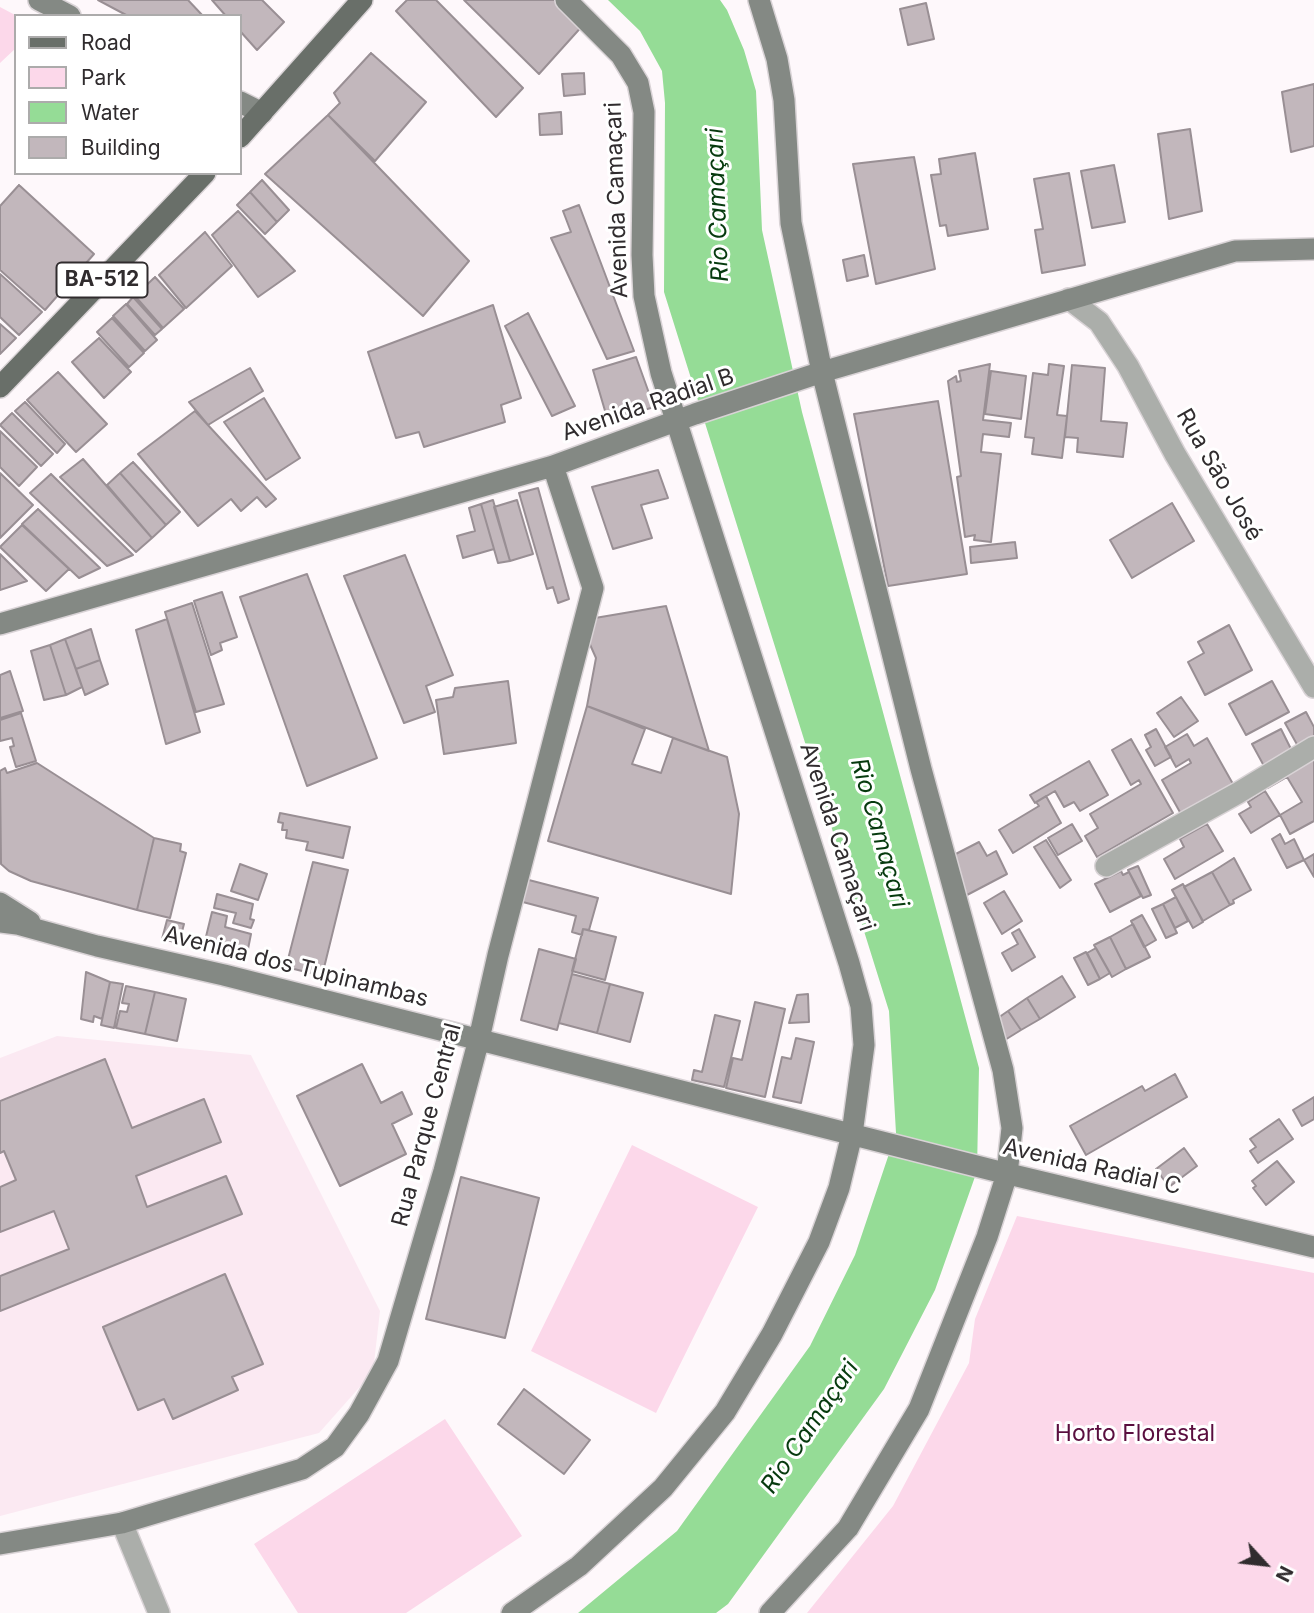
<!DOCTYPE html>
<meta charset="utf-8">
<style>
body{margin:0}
#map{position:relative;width:1314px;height:1613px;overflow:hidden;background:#fef8fb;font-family:Inter,sans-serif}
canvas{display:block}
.legend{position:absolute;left:14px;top:14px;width:228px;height:161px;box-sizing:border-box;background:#fff;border:2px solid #acabab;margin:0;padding:9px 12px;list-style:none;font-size:21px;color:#302c2e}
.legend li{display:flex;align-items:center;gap:14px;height:35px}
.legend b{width:35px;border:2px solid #acabab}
.north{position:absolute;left:1230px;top:1529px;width:70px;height:70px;-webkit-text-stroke:5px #fff;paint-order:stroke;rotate:117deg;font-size:19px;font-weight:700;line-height:28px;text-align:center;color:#302c2e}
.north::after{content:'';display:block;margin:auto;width:24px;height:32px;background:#302c2e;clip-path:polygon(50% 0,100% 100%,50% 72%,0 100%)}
</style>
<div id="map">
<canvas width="1314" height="1613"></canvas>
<ul class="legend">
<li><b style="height:9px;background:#696f69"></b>Road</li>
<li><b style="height:19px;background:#fcd8ea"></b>Park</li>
<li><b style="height:19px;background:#95dc96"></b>Water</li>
<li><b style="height:19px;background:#c2b7bc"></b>Building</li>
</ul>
<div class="north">N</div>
</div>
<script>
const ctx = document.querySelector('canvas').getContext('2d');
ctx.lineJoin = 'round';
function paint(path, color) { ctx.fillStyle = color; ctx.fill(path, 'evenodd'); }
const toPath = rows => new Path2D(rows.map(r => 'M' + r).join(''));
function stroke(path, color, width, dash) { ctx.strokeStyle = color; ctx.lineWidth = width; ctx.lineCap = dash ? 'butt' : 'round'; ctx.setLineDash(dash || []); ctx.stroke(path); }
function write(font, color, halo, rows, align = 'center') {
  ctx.font = font + ' Inter,sans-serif'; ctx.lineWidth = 6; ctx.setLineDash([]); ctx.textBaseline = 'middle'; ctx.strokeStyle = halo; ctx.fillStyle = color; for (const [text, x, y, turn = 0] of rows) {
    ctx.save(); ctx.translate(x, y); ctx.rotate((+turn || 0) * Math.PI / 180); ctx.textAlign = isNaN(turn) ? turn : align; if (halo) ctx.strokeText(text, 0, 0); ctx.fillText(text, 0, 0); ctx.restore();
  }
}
paint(toPath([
 [57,1036,251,1055,380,1311,373,1372,319,1433,0,1516,0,1058]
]), '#fbe9f2');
paint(toPath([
 [0,7,17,16,16,48,0,63],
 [632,1145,758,1207,656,1413,531,1351],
 [1017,1216,1314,1273,1314,1613,807,1613,893,1506,969,1363,975,1319],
 [445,1419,522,1536,406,1613,298,1613,254,1544]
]), '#fcd8ea');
paint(toPath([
 [608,0,720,0,727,10,744,50,756,91,762,230,802,412,979,1068,977,1171,935,1290,884,1389,728,1604,716,1613,578,1613,677,1531,810,1346,855,1255,896,1133,889,1011,664,292,665,103,662,71,640,31]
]), '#95dc96');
const building = toPath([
 [98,0,188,0,203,16,128,16,98,0],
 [212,0,262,0,284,22,257,50,240,31,240,16,226,16,212,0],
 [407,0,436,0,523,88,496,117,396,11,407,0],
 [464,0,559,0,584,24,539,74,464,0],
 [926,3,934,39,908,45,900,9,926,3],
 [371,53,426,102,375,161,328,115,340,103,334,93,371,53],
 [584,73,585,94,564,96,562,74,584,73],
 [1314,84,1314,146,1291,152,1282,92,1314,84],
 [561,112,562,134,540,135,539,114,561,112],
 [328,115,469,261,423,316,265,174,328,115],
 [1190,129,1202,211,1169,219,1158,134,1190,129],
 [975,153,988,229,948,236,946,225,940,226,931,175,941,174,939,159,975,153],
 [914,157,935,269,876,284,853,164,914,157],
 [1114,165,1125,222,1092,228,1081,171,1114,165],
 [1069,173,1085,265,1042,273,1035,230,1043,229,1034,179,1069,173],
 [262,180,289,210,277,222,250,192,262,180],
 [19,185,94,254,45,310,0,270,0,206,19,185],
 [250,192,277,222,265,234,237,205,250,192],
 [579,205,634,351,607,359,551,238,571,232,563,211,579,205],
 [238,211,295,271,258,297,212,235,238,211],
 [205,232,232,266,186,308,159,275,205,232],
 [864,255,868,276,847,281,843,260,864,255],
 [0,274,42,312,19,335,0,317,0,274],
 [155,277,184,309,163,328,135,296,155,277],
 [133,297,162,329,155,335,127,304,133,297],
 [126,304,157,340,145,351,113,316,126,304],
 [493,305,521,398,501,405,505,422,424,447,419,432,396,438,368,352,493,305],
 [528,313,575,406,552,416,505,326,528,313],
 [112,318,144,353,129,367,97,332,112,318],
 [0,324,16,338,0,354,0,324],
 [99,338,131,372,104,398,72,362,99,338],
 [636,357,654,407,608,421,593,370,636,357],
 [990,364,983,420,1011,423,1009,437,983,434,981,452,1001,454,991,542,974,540,975,535,965,537,957,477,961,476,948,381,956,376,957,382,961,381,959,371,990,364],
 [1049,364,1064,366,1057,415,1067,416,1062,458,1032,454,1034,438,1025,437,1033,373,1048,375,1049,364],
 [1072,365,1105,368,1101,421,1127,423,1123,457,1077,452,1078,438,1065,437,1072,365],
 [250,368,263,391,208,425,189,402,250,368],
 [991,371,1026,376,1021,419,985,414,991,371],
 [58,372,107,424,76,452,27,400,58,372],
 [264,398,300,458,266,480,224,422,264,398],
 [938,401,967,574,888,586,854,414,938,401],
 [25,402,65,444,57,453,15,411,25,402],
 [195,411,276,499,266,507,257,497,241,511,231,499,198,526,138,454,195,411],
 [12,413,53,454,41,466,0,425,12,413],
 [0,431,37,467,19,486,0,467,0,431],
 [83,459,152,538,136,552,60,477,83,459],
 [133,462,180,512,166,525,120,473,133,462],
 [658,470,668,498,641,505,652,538,613,549,592,487,658,470],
 [0,473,33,505,0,538,0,473],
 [120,473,166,525,152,538,107,485,120,473],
 [51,474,133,555,107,566,30,493,51,474],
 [538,488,569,599,558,603,553,587,547,589,519,493,538,488],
 [493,500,510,561,498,563,481,504,493,500],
 [517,500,533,554,510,561,494,507,517,500],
 [1172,503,1194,541,1132,578,1110,540,1172,503],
 [481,504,494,549,463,558,457,536,475,531,469,508,481,504],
 [38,509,100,568,79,578,22,524,38,509],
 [22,525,69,569,46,591,0,547,22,525],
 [1015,542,1017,558,971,563,970,547,1015,542],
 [0,554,27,581,0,590,0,554],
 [405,555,453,675,426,686,435,712,404,723,344,576,405,555],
 [307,574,377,758,307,786,240,597,307,574],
 [222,592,237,637,220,643,222,650,211,655,194,601,222,592],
 [192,603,224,704,196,712,165,612,192,603],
 [666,606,709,751,587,706,596,658,584,631,595,618,666,606],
 [167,619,200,732,166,744,136,630,167,619],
 [1229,625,1252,670,1205,695,1188,662,1204,653,1198,642,1229,625],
 [91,629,100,660,76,669,65,639,91,629],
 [65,639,82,687,66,695,50,645,65,639],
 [50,645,66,695,44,700,31,651,50,645],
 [100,660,108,684,85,695,76,669,100,660],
 [10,671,23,711,0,718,0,675,10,671],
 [508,681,516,743,444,754,436,700,453,697,455,688,508,681],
 [1272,681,1289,712,1246,735,1229,704,1272,681],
 [1181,697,1198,721,1174,737,1157,713,1181,697],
 [587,706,645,729,632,764,661,773,673,738,727,757,739,814,731,894,548,841,587,706],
 [1306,712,1314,727,1314,740,1299,748,1285,723,1306,712],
 [21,713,36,761,16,767,10,747,14,746,12,738,0,741,0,720,21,713],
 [1156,729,1171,757,1155,766,1146,750,1151,747,1145,735,1156,729],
 [1281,729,1292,751,1264,766,1252,744,1281,729],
 [1187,734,1194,746,1207,738,1233,784,1181,814,1162,780,1191,763,1189,759,1176,767,1165,747,1187,734],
 [1131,739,1173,813,1097,857,1085,836,1098,828,1090,814,1141,784,1139,780,1131,785,1112,750,1131,739],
 [1314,755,1314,821,1290,834,1280,815,1302,802,1287,777,1268,788,1266,784,1314,755],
 [1089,761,1108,795,1080,811,1074,802,1064,807,1055,791,1035,803,1030,795,1089,761],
 [37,763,154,838,137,910,31,881,9,871,1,864,0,771,5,768,7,773,37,763],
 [1265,791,1280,815,1251,833,1239,814,1251,807,1248,802,1265,791],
 [1046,796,1061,823,1013,853,999,830,1039,806,1036,802,1046,796],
 [280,813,350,827,343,858,306,850,308,842,286,838,287,830,282,830,283,823,278,822,280,813],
 [1072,824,1082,841,1058,855,1048,838,1072,824],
 [1207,824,1223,851,1175,879,1164,859,1184,847,1180,839,1207,824],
 [1280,834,1285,844,1294,839,1304,860,1287,868,1272,839,1280,834],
 [154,838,181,844,180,851,186,853,170,918,137,910,154,838],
 [1046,840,1071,880,1060,888,1034,847,1046,840],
 [979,842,987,856,996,851,1007,874,967,895,948,858,979,842],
 [1314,854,1314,877,1304,860,1314,854],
 [1234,858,1251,890,1233,900,1234,903,1230,905,1212,872,1234,858],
 [313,862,348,870,322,976,286,967,313,862],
 [240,864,267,874,258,900,231,891,240,864],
 [1138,866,1151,895,1143,898,1128,870,1138,866],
 [1121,871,1123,875,1129,872,1141,896,1110,912,1095,884,1121,871],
 [1212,872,1230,905,1203,921,1184,887,1212,872],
 [525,879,598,898,589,930,583,929,582,935,572,932,576,916,519,901,525,879],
 [1183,884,1203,922,1193,928,1172,890,1183,884],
 [1004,891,1022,921,1002,934,984,903,1004,891],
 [217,894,253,904,250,919,254,920,251,928,233,923,236,913,214,908,217,894],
 [1176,897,1188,921,1175,928,1163,904,1176,897],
 [1163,904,1177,933,1166,938,1152,909,1163,904],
 [212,912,227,916,225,927,251,934,246,959,203,949,212,912],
 [1142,915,1156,940,1144,947,1131,921,1142,915],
 [167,920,184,924,179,943,162,939,167,920],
 [1133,924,1150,957,1126,969,1110,937,1133,924],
 [583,929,616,937,605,980,572,971,583,929],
 [1019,929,1035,957,1012,971,1002,953,1018,944,1012,933,1019,929],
 [1110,937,1126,969,1112,977,1094,945,1110,937],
 [1096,948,1110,973,1100,979,1087,953,1096,948],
 [539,949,576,959,557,1030,521,1020,539,949],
 [1086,952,1100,979,1088,985,1074,958,1086,952],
 [86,972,110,982,102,1019,94,1016,93,1022,81,1019,86,972],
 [572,974,610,984,597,1033,559,1023,572,974],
 [1062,976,1075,997,1040,1019,1027,998,1062,976],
 [110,982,123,984,114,1028,101,1025,110,982],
 [610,984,643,993,630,1042,597,1033,610,984],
 [126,986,155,992,145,1034,116,1028,120,1011,127,1012,129,1004,122,1003,126,986],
 [155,992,186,999,177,1041,145,1034,155,992],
 [808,994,809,1022,789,1023,797,995,808,994],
 [1027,998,1040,1019,1021,1030,1008,1011,1027,998],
 [755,1002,785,1009,765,1097,726,1088,733,1058,742,1060,755,1002],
 [1008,1011,1021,1030,1000,1043,995,1020,1008,1011],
 [715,1015,740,1021,724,1087,692,1080,694,1070,702,1072,715,1015],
 [796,1038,814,1042,801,1103,773,1097,782,1057,791,1059,796,1038],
 [105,1059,132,1128,204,1099,221,1142,136,1176,147,1207,226,1176,242,1214,0,1311,0,1276,69,1249,54,1211,0,1232,0,1187,16,1180,4,1151,0,1153,0,1101,105,1059],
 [362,1064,381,1103,402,1092,412,1114,392,1124,406,1154,340,1186,297,1096,362,1064],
 [1175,1074,1187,1097,1086,1155,1070,1126,1142,1086,1145,1091,1175,1074],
 [1314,1097,1314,1119,1302,1126,1293,1110,1314,1097],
 [1279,1119,1293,1139,1258,1163,1250,1151,1256,1147,1250,1139,1279,1119],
 [1184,1148,1197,1166,1169,1187,1156,1169,1184,1148],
 [1277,1161,1294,1182,1266,1205,1253,1188,1256,1186,1252,1181,1277,1161],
 [461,1177,539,1198,505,1338,426,1319,461,1177],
 [225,1274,263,1364,232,1377,238,1390,173,1419,164,1399,138,1410,103,1327,225,1274],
 [524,1389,590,1440,564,1474,498,1424,524,1389]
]);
paint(building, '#c2b7bc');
stroke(building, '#998f94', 2);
const street = toPath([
 [1069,299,1099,322,1128,366,1175,454,1314,687],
 [1106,866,1238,793,1314,747],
 [122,1523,159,1613]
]);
const secondary = toPath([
 [39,0,70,16],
 [759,0,777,59,784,100,791,223,822,372,921,769,1003,1070,1012,1128,1007,1174,987,1237,919,1409,848,1528,770,1613],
 [240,102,262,113],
 [0,624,553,466,695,414,822,372,1235,251,1314,249],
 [0,903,30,922],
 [0,922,17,924,97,946,224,975,992,1170,1314,1247],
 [0,1544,122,1523,302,1469,335,1447,359,1414,388,1361,444,1171,479,1039,498,955,593,588,553,466],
 [512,1613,579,1566,663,1488,725,1412,772,1334,819,1242,839,1188,852,1134,864,1045,861,1006,849,963,661,373,644,296,642,255,644,112,638,83,621,55,566,0]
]);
const primary = toPath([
 [240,137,362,0],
 [0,387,205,173]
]);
stroke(street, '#d9d3d6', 24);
stroke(secondary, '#d9d3d6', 24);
stroke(primary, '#d9d3d6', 24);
stroke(street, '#abaeaa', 21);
stroke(secondary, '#848984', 21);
stroke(primary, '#696f69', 21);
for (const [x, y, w] of [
 [102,280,91]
]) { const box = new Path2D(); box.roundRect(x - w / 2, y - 17.5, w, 35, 5); ctx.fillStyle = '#fff'; ctx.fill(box); stroke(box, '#302c2e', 2); }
write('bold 21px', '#302c2e', null, [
 ["BA-512",102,280]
]);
write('23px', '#302c2e', '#fff', [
 ["Avenida Camaçari",617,200,-92],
 ["Avenida Radial B",648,405,-19],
 ["Rua São José",1219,475,60],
 ["Avenida Camaçari",837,837,72],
 ["Avenida dos Tupinambas",296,967,14],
 ["Rua Parque Central",427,1125,-75],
 ["Avenida Radial C",1092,1167,13]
]);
write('23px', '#5a0e3f', '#fff', [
 ["Horto Florestal",1135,1434]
]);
write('italic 24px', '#063a0e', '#fff', [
 ["Rio Camaçari",718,205,-92],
 ["Rio Camaçari",879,833,74],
 ["Rio Camaçari",810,1427,-56]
]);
</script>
